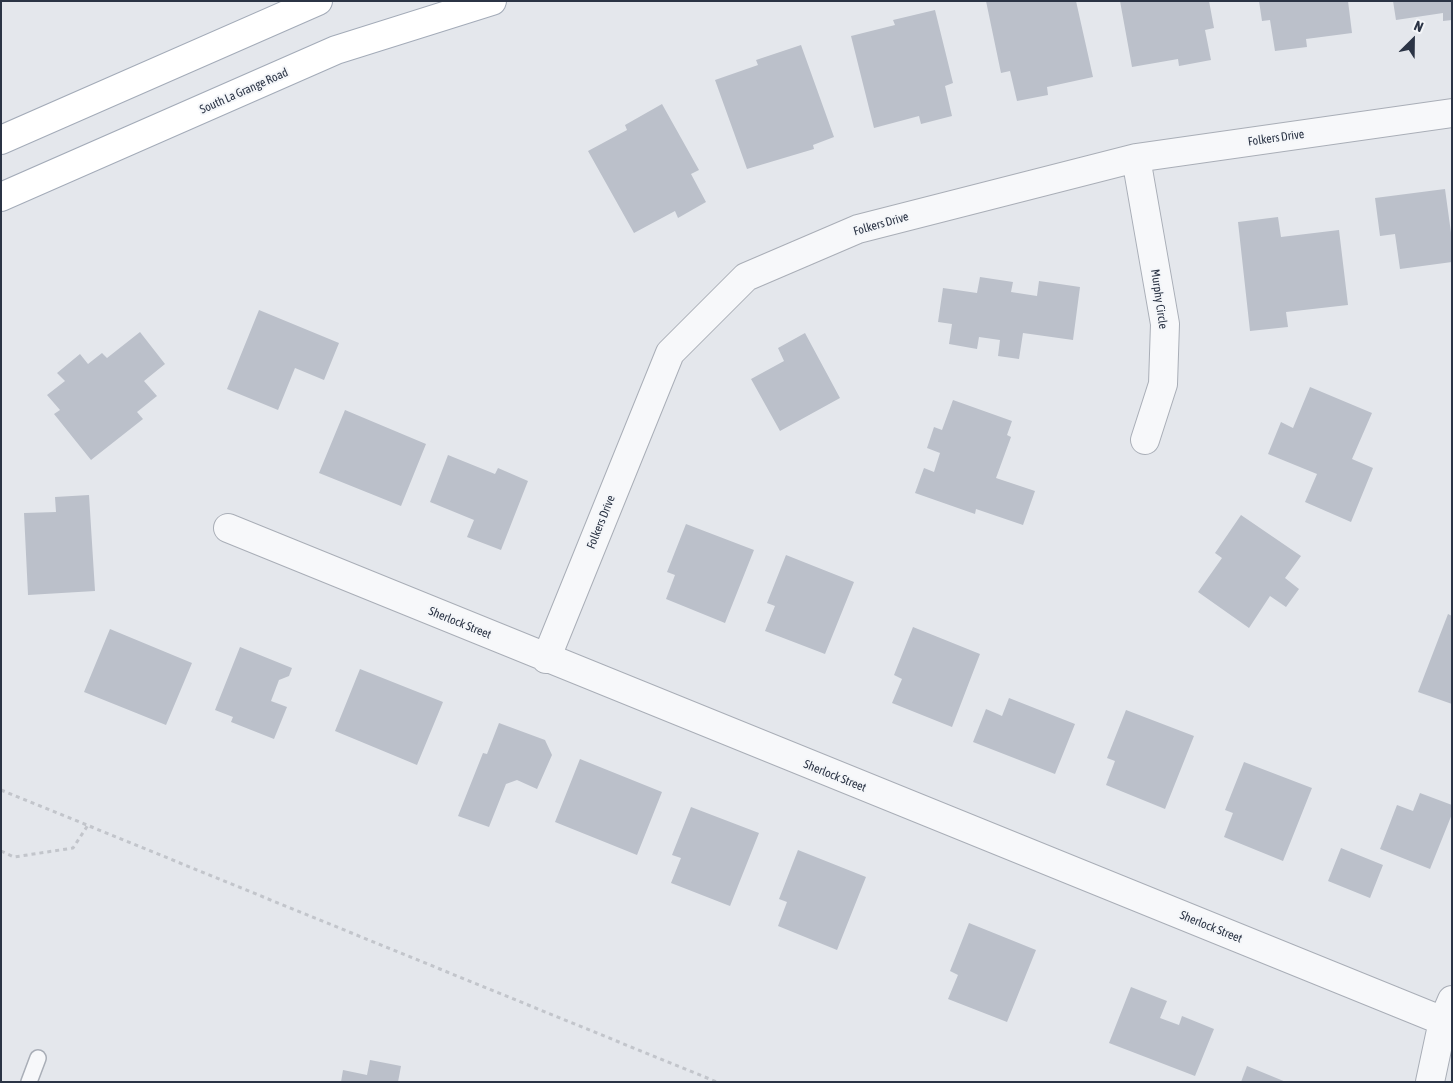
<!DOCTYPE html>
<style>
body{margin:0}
#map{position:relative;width:1453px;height:1083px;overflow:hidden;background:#e4e7ec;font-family:"Asap Condensed",sans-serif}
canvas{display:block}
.frame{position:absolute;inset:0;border:2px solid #2b3445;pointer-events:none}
.north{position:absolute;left:1388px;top:15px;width:50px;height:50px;-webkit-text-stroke:4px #f4f6f9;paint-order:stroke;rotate:23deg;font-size:14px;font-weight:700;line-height:20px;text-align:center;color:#2b3445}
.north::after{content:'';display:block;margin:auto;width:18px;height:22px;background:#2b3445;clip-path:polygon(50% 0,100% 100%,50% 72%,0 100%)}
</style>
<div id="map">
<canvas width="1453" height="1083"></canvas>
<div class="frame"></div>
<div class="north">N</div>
</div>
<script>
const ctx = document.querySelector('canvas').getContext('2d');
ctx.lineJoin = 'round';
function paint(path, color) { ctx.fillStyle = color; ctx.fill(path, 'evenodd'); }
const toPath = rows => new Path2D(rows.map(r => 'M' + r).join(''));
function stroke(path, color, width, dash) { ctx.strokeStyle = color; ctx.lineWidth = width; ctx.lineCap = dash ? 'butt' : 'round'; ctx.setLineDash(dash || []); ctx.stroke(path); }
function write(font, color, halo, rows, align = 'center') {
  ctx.font = font + ' "Asap Condensed",sans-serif'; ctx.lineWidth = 4; ctx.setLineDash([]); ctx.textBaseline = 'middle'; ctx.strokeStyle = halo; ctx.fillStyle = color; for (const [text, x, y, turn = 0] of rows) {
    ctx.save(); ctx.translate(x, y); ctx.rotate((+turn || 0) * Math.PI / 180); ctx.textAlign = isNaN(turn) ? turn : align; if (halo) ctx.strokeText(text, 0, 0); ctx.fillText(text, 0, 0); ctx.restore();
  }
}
paint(toPath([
 [986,1,1076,1,1093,77,1047,87,1048,95,1017,101,1010,71,1001,73],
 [1120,1,1209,1,1214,28,1205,30,1211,60,1179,66,1178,59,1132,67],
 [1259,1,1348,1,1352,33,1306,39,1307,47,1275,51,1270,20,1262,21],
 [1393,1,1452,1,1452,20,1443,21,1443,13,1396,20],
 [935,10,953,83,945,86,952,116,921,124,919,116,874,128,851,36,895,25,893,20],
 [801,45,834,137,813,145,814,149,747,169,715,80,758,65,756,60],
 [662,104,699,170,691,174,706,202,678,218,675,211,634,233,588,151,627,130,625,125],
 [1445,189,1452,240,1452,262,1400,269,1395,234,1380,236,1375,198],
 [1278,217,1281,237,1339,230,1348,305,1286,312,1288,327,1250,331,1238,222],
 [980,277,1013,282,1011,292,1037,296,1039,281,1080,287,1073,340,1023,333,1019,359,998,356,1000,340,979,337,977,349,949,344,952,324,938,322,943,288,977,293],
 [259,310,339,343,324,380,295,368,278,410,227,389],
 [140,332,165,364,144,381,157,396,137,412,143,419,91,460,54,414,60,410,47,395,65,381,57,373,80,354,88,364,102,353,107,358],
 [805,333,840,398,780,431,751,379,784,361,778,348],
 [1310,387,1372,413,1352,459,1373,468,1351,522,1305,502,1317,474,1268,454,1281,422,1293,428],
 [953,400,1012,421,1007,435,1011,437,996,478,1035,491,1023,525,976,509,975,514,915,493,924,468,934,472,940,453,927,448,934,427,942,430],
 [345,410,426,444,401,506,319,473],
 [448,455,495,474,498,468,528,481,501,550,467,537,474,520,430,502],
 [89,495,95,591,28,595,24,513,56,512,55,497],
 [1241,515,1301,556,1285,578,1299,589,1286,607,1270,596,1249,628,1198,592,1222,558,1215,553],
 [686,524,754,550,725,623,666,599,675,575,667,572],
 [786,555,854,582,825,654,765,631,775,606,767,603],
 [1448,614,1452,616,1452,704,1418,692],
 [913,627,980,654,952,727,892,703,902,679,894,675],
 [110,629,192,663,166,725,84,692],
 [240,647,292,668,289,676,279,680,271,701,287,707,274,739,231,722,233,717,215,710],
 [360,669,443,702,417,765,335,731],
 [1009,698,1075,724,1055,774,973,742,986,709,1002,716],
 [1126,710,1194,736,1165,809,1106,785,1115,761,1107,758],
 [499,723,545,740,552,755,537,789,517,780,506,784,489,827,458,816,483,753,487,754],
 [580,759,662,792,637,855,555,822],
 [1244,762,1312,788,1283,861,1224,837,1233,813,1225,810],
 [1420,793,1452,805,1452,814,1430,869,1380,849,1397,805,1413,811],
 [691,807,759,833,730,906,671,883,681,858,672,855],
 [1341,848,1383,865,1370,898,1328,881],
 [798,850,866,877,837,950,778,926,787,902,779,899],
 [969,923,1036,950,1007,1022,948,999,958,975,950,971],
 [1131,987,1167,1001,1160,1018,1179,1025,1182,1016,1214,1029,1195,1076,1109,1043],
 [370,1060,401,1066,398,1082,341,1082,343,1070,367,1075],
 [1247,1066,1286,1082,1241,1082]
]), '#bbc0ca');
const service = toPath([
 [29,1082,38,1058]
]);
const minor = toPath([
 [1136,158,1165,324,1163,384,1145,440],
 [228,528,1443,1021],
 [546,659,670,353,746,277,858,229,1136,158,1452,113],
 [1430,1082,1443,1021,1452,1000]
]);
const primary = toPath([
 [1,140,318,1],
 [1,197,336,50,492,1]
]);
stroke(service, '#a9aeb7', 18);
stroke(minor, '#a9aeb7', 30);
stroke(primary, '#a3abb8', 30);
stroke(toPath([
 [1,790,717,1082],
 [1,851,14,857,73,848,88,825]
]), '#c2c5cb', 3, [4, 4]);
stroke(service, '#f7f8fa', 15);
stroke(minor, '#f7f8fa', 28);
stroke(primary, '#fff', 28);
write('12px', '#2b3445', '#f4f6f9', [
 ["South La Grange Road",244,91,-24],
 ["Folkers Drive",1276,138,-8],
 ["Folkers Drive",881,224,-16],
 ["Murphy Circle",1159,299,82],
 ["Folkers Drive",601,522,-68],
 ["Sherlock Street",460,623,22],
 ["Sherlock Street",835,776,22],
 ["Sherlock Street",1211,927,22]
]);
</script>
